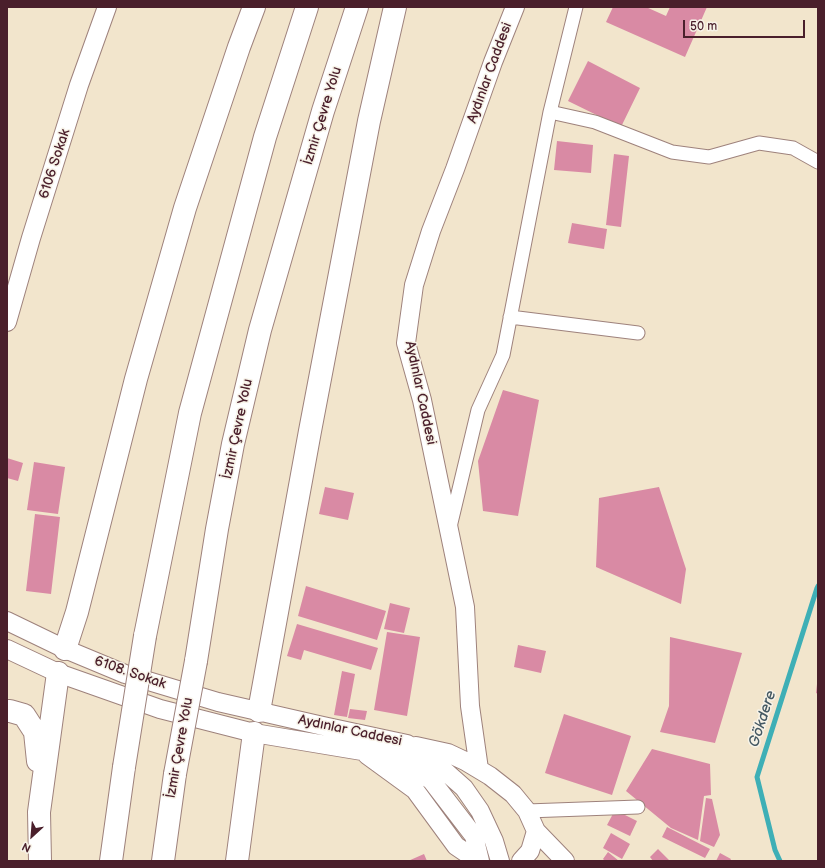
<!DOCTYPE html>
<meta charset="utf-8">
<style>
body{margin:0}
#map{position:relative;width:825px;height:868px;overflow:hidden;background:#f2e5cc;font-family:"Balsamiq Sans",sans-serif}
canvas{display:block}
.frame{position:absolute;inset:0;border:8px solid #4a1f2b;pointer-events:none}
.north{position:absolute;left:12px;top:816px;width:40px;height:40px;-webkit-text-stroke:3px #f7f3e8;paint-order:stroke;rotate:206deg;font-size:11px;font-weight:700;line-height:16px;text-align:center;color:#4a1f2b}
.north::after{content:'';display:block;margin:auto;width:14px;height:18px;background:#4a1f2b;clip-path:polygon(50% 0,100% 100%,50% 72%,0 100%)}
.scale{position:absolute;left:683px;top:20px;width:122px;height:18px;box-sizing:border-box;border:2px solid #4a1f2b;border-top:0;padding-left:5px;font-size:12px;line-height:14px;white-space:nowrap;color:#4a1f2b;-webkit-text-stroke:3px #f7f3e8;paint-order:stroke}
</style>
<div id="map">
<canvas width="825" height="868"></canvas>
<div class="frame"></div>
<div class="north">N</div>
<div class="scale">50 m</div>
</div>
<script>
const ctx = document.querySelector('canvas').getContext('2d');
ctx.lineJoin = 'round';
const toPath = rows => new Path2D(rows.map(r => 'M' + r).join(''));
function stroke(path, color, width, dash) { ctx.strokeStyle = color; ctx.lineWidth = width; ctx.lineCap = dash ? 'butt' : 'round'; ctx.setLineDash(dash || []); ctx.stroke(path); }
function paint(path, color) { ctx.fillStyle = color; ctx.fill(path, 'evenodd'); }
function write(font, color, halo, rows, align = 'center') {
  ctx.font = font + ' "Balsamiq Sans",sans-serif'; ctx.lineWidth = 3; ctx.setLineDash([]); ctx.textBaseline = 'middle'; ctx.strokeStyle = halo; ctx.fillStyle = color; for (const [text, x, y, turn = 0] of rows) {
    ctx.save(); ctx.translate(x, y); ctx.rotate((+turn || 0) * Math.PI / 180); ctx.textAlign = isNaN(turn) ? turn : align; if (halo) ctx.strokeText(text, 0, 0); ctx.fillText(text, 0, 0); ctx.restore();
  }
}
stroke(toPath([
 [780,861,775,850,757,777,817,588,818,586]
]), '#3eafb6', 5);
paint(toPath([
 [613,7,646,7,666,16,670,7,707,7,685,57,606,22],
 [588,61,640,88,621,127,568,101],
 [557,141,593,145,591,173,554,170],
 [614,154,629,156,621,227,606,225],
 [572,223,607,229,604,249,568,243],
 [503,390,539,400,518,516,483,511,478,461],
 [7,458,23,463,18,481,7,478],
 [34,462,65,467,58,514,27,510],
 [325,487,354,493,348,520,319,514],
 [659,487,686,569,681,604,596,567,599,498],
 [35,514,60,517,51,594,26,591],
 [306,586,386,611,377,640,298,616],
 [390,603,410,608,404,633,384,629],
 [297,624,378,648,371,670,304,650,301,660,287,656],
 [387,632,420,637,407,716,374,710],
 [670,637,742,653,715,743,660,732,669,706],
 [518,645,546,651,541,673,514,667],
 [342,671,355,674,347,717,334,715],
 [817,684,818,684,818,694,816,693],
 [350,709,367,711,365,720,348,718],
 [564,714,631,736,612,795,545,773],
 [652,749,710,764,711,795,704,796,698,840,671,828,626,791],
 [706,798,712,799,720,835,714,847,700,841],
 [615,810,637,821,630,836,607,825],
 [667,827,710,849,705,858,662,837],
 [611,833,630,844,622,859,603,848],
 [658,849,670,861,653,861,650,857],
 [608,852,619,861,605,861,603,859],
 [720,853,731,859,730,861,716,861],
 [424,854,427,861,408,861]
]), '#d98aa4');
const street = toPath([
 [550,112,595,122,672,152,709,157,759,143,793,148,818,162],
 [510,317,638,333],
 [450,527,478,410,503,355,550,112,576,7],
 [527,811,638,807]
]);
const secondary = toPath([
 [7,322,31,238,79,85,107,7],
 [7,621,65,649,125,674,218,702,323,726,407,744,438,765,464,788,480,811,494,841,500,861],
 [7,649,58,673,160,709,254,733,362,751,397,759,431,780,474,836,480,861],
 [416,746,448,753,465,761,490,776,513,794,527,811,536,831,565,861],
 [367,755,415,790,456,846,478,861],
 [479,769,470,706,465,607,422,400,406,343,414,285,431,231,455,169,493,62,515,7],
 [521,861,530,851,536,831]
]);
const highway = toPath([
 [145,636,190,413,265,137,307,7],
 [65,649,77,612,136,379,185,208,239,47,254,7],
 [196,661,217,529,233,444,260,330,323,111,357,7],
 [7,711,10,711,24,715,35,732,38,761],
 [259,711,310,431,369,121,395,7],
 [40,861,39,812,58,673],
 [111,861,124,767],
 [163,861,175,774],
 [237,861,254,733]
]);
stroke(street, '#9e827c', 15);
stroke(secondary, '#9e827c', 20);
stroke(highway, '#9e827c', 24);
stroke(street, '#fff', 13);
stroke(secondary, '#fff', 18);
stroke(highway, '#fff', 22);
const highwayBridge = toPath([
 [124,767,145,636],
 [175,774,196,661]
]);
stroke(highwayBridge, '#9e827c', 24, []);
stroke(highwayBridge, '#fff', 22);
write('14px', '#4a1f2b', '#f7f3e8', [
 ["Aydınlar Caddesi",490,73,-70],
 ["İzmir Çevre Yolu",323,116,-73],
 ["6106 Sokak",55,164,-72],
 ["Aydınlar Caddesi",420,393,78],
 ["İzmir Çevre Yolu",238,429,-78],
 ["6108. Sokak",130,673,19],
 ["Aydınlar Caddesi",350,731,12],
 ["İzmir Çevre Yolu",180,748,-80]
]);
write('italic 15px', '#455963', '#f7f3e8', [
 ["Gökdere",763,719,-72]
]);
</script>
